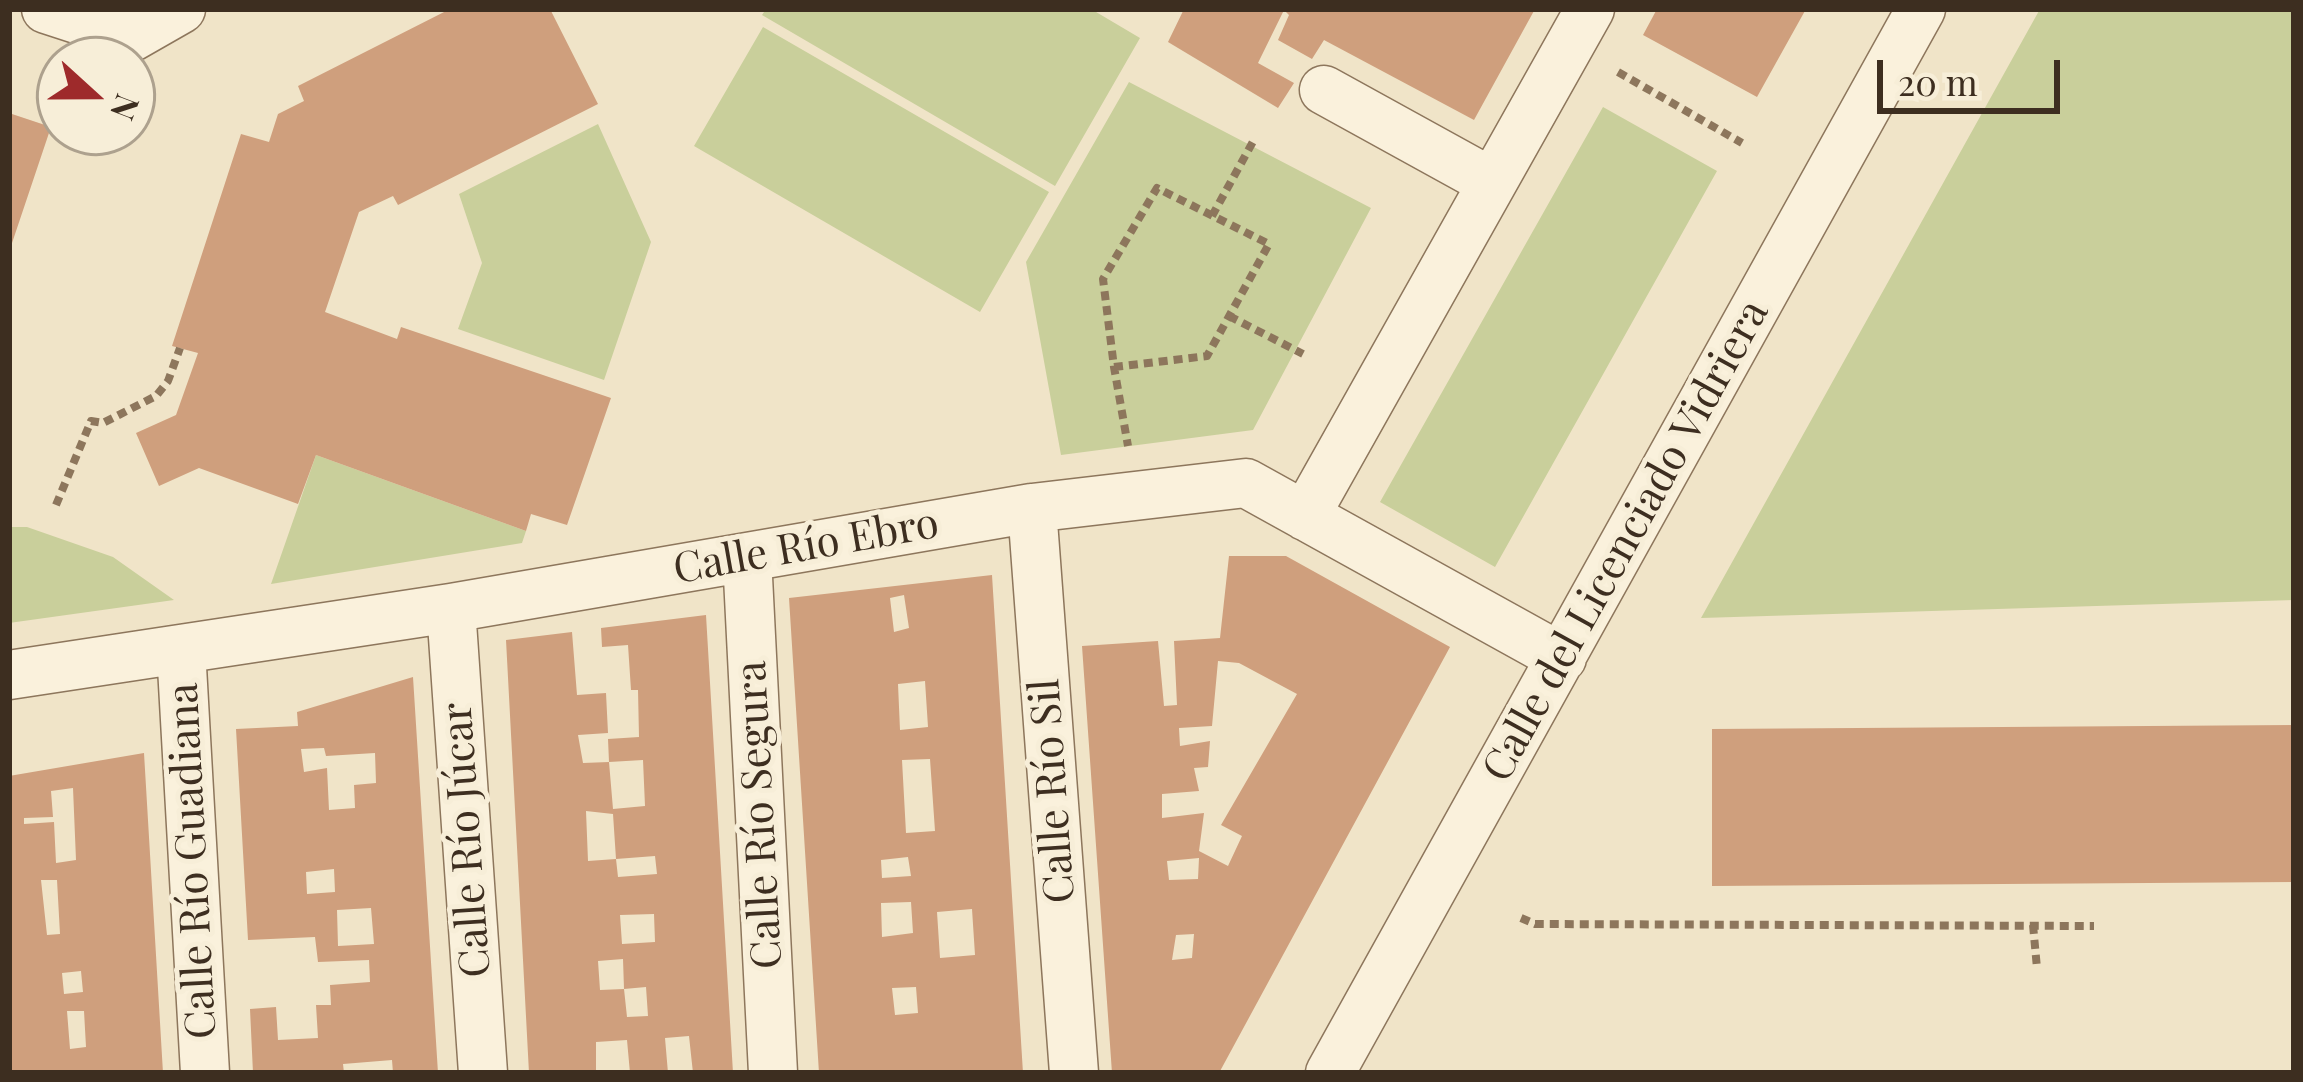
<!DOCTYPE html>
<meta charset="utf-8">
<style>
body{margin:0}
#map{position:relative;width:2303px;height:1082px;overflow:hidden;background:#f0e4c8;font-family:"Playfair Display",serif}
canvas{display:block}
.frame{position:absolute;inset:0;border:12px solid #3d2e20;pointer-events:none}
.north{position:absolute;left:36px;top:36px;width:120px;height:120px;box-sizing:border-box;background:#f7eed8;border:3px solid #ada18e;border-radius:50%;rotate:111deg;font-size:33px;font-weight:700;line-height:48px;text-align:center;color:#3d2e20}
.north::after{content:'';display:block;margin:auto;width:42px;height:54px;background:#9e2a2b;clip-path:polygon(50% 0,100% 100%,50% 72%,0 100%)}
.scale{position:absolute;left:1877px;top:60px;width:183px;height:54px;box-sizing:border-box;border:6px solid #3d2e20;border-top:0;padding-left:15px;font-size:36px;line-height:42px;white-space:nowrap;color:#3d2e20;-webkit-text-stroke:9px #f7eed8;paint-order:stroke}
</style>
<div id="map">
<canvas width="2303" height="1082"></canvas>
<div class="frame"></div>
<div class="north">N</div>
<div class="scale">20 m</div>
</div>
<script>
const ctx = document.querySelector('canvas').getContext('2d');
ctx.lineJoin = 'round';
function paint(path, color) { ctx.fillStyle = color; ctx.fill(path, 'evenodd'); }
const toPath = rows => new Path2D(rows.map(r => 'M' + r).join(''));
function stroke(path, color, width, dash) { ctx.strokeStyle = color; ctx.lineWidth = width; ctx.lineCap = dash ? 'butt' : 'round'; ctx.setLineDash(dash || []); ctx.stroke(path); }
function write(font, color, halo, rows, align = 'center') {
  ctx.font = font + ' "Playfair Display",serif'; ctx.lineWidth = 10; ctx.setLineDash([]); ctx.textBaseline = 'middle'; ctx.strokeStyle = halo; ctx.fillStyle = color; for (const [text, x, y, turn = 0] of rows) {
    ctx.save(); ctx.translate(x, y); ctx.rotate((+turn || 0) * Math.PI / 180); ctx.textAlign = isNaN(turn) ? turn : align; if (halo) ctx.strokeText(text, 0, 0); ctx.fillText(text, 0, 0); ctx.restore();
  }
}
paint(toPath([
 [766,9,1091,9,1140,38,1055,186,762,15],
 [2040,9,2294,9,2294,600,1701,618],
 [763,27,1049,192,980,312,694,146],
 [1129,82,1371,208,1253,430,1061,455,1026,262],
 [1603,107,1717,171,1495,567,1380,502],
 [598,124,651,242,604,380,458,329,482,263,459,194],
 [316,455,526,531,522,543,271,584],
 [9,527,27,527,113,557,174,600,9,623]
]), '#c9cf9b');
paint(toPath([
 [450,9,550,9,598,104,398,205,393,196,359,212,325,312,397,339,401,327,611,398,567,525,531,514,526,531,316,455,298,504,199,468,159,486,136,433,176,415,198,353,172,346,241,134,269,142,278,114,304,101,298,86],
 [1184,9,1535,9,1474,120,1324,40,1312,59,1278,40,1289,15,1284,10,1258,63,1294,83,1278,108,1168,42],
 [1657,9,1806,9,1757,97,1643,35],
 [9,113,51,127,10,249,9,249],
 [1229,556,1286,556,1450,647,1219,1073,1112,1073,1082,646,1158,641,1164,706,1177,705,1174,641,1220,638],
 [1218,661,1239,663,1297,694,1221,825,1242,836,1228,866,1199,851,1204,813,1162,818,1162,794,1199,791,1194,768,1208,767,1210,741,1180,746,1179,728,1212,726],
 [1199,858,1198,879,1169,880,1167,861],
 [1194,934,1192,958,1172,960,1176,935],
 [992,575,1023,1073,819,1073,789,598],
 [904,595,909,628,894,632,890,598],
 [925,681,928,727,900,730,898,684],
 [930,759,935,831,906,833,902,760],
 [908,857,911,876,882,878,881,860],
 [911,902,913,933,882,937,881,903],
 [972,909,975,955,940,958,937,912],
 [916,987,918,1013,895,1015,892,988],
 [706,615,733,1073,693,1073,689,1036,665,1038,668,1073,630,1073,627,1040,596,1042,596,1071,529,1073,506,640,572,632,577,695,606,693,608,733,578,735,583,763,609,762,613,809,645,806,643,760,609,762,608,739,639,737,638,690,631,690,628,645,602,647,601,628],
 [586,811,613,814,616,859,655,856,657,874,618,877,616,859,588,861],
 [654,914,655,942,622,944,620,915],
 [623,959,624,989,646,987,648,1016,627,1017,624,989,600,990,598,961],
 [413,677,438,1073,393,1073,392,1060,343,1064,344,1073,253,1073,250,1009,276,1007,278,1040,318,1038,316,1005,331,1005,330,985,370,982,369,960,318,962,315,937,248,940,236,729,298,726,297,712],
 [324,748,326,756,375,753,376,783,354,785,355,808,329,810,327,768,304,772,301,749],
 [334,869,335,892,307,894,306,872],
 [371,908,374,944,338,946,337,910],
 [2294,725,2294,882,1712,886,1712,729],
 [144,753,163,1073,9,1073,9,776],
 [73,788,76,860,56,863,54,822,24,824,24,818,53,817,51,791],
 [41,880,57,880,60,934,47,935],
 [81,971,83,992,64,994,62,973],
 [67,1011,84,1011,86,1047,70,1049]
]), '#cf9f7d');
const minor = toPath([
 [46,9,132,37,181,9],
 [1324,90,1491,182],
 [1032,508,1074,1073],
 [1305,516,1590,9],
 [747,557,773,1073],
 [451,608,483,1073],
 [181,649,205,1073],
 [9,675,451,608,1032,508,1246,483,1562,658],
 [1330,1073,1921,9]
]);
stroke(minor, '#8d765c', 51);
stroke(toPath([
 [1618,72,1742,143],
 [90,149,95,132],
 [1212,216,1255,138],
 [1229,316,1303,354],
 [1114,367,1207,356,1269,244,1157,188,1103,279,1114,367,1128,446],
 [56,505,91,421,103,423,156,396,168,381,180,348],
 [1521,918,1535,924,2094,926],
 [2033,925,2037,968]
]), '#8d765c', 8, [9, 6]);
stroke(minor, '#faf1dc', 48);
write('42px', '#3d2e20', '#f7eed8', [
 ["Calle del Licenciado Vidriera",1626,541,-61],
 ["Calle Río Ebro",806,547,-10],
 ["Calle Río Sil",1053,791,-94],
 ["Calle Río Segura",760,815,-93],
 ["Calle Río Júcar",467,840,-94],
 ["Calle Río Guadiana",193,861,-93]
]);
</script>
